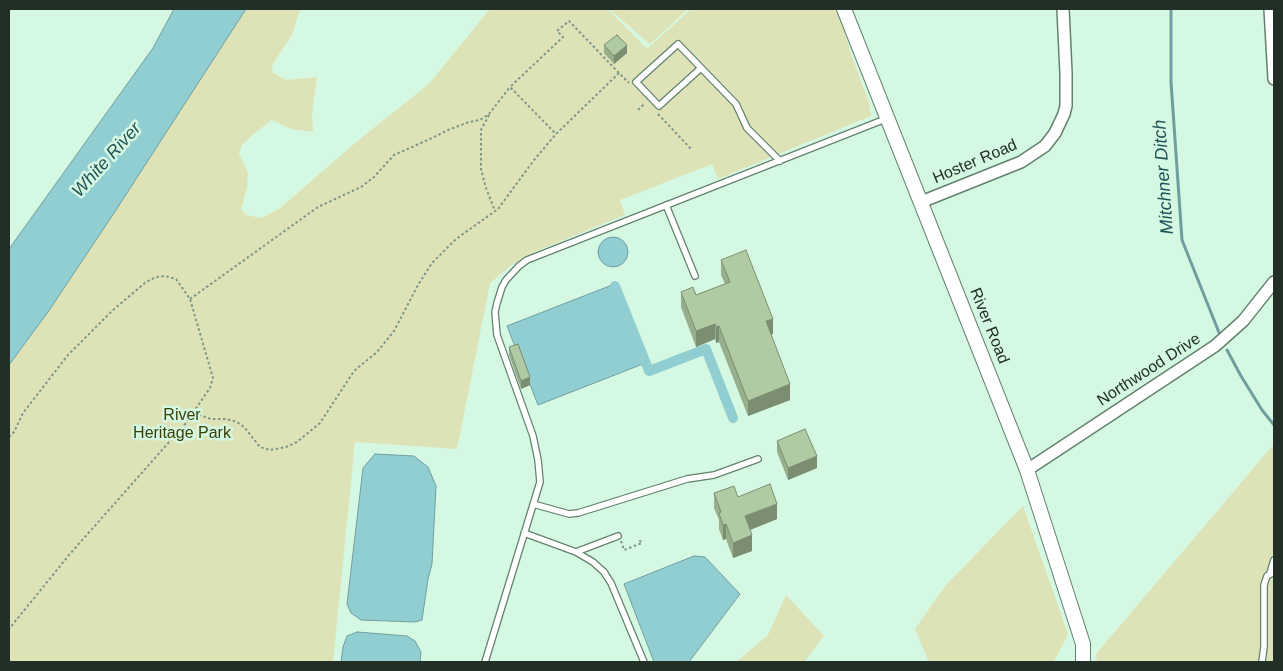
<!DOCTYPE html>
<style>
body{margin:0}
#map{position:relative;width:1283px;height:671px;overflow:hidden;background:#d5f8e2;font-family:Arial,sans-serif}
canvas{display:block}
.frame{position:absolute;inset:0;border:10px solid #222f27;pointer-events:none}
</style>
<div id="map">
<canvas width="1283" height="671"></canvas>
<div class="frame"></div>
</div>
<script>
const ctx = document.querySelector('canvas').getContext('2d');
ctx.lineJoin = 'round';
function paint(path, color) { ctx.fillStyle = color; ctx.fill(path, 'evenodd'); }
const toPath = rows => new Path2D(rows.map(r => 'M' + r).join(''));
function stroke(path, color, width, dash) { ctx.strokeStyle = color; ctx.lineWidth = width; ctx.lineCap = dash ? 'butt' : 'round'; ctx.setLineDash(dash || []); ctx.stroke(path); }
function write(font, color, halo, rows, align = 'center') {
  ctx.font = font + ' Arial,sans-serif'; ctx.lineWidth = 5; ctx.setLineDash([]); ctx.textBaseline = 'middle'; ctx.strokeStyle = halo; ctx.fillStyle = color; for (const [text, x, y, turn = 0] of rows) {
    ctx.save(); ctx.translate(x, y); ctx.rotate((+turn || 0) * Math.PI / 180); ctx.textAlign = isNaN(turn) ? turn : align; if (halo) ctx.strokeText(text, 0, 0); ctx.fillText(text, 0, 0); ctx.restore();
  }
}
paint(toPath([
 [246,9,302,9,299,12,292,35,272,65,273,73,286,80,317,77,312,115,313,132,291,129,272,120,251,136,242,145,239,154,248,173,247,188,241,209,246,215,261,218,279,209,361,138,429,84,490,9,608,9,647,49,691,9,838,9,851,54,869,103,871,116,718,179,712,164,620,200,625,215,534,252,512,265,490,283,457,449,355,442,333,662,9,662,9,365,42,321],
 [609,9,688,9,650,44],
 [1274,444,1274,662,1097,662,1096,654],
 [1023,506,1068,634,1054,662,929,662,915,629,946,585],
 [786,595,824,636,804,662,736,662,768,635]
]), '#dee3b7');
const water = toPath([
 [174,9,246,9,116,210,48,312,9,365,9,249,153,48,174,9],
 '598 252a15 15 0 1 1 30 0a15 15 0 1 1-30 0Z',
 [612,285,643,364,538,405,507,326,612,285],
 [375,454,414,456,428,467,436,486,432,564,428,579,422,620,415,622,361,620,351,613,347,604,363,468,375,454],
 [694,556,705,557,740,594,689,662,654,662,624,584,694,556],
 [357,632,407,636,415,641,421,652,420,662,341,662,343,647,347,636,357,632]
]);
paint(water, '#91ced2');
stroke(water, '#709e9f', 1);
stroke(toPath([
 [1171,9,1171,82,1182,240,1220,335],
 [1227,350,1241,376,1262,410,1274,425]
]), '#709e9f', 3);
stroke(toPath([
 [615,286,649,371,706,349,733,418]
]), '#91ced2', 10);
const service = toPath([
 [701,68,659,106,636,82,678,44,736,104,747,128,780,161],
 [666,205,695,276],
 [533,504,569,514,578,513,687,479,714,475,758,459],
 [524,533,576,552,618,536],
 [576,552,593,562,604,572,611,583,644,662],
 [1270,573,1274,560],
 [485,662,540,482,538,460,533,436,497,335,495,312,497,303,502,287,506,280,519,266,527,260,888,118],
 [1262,662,1264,647,1264,585,1267,576,1274,572]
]);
const minor = toPath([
 [1270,9,1274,79],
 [921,202,1021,162,1045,146,1055,133,1064,114,1066,106,1066,73,1063,9],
 [1027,470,1215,346,1243,321,1274,282]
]);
const tertiary = toPath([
 [844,9,1027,470,1083,644,1083,662]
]);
stroke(service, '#62826e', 8);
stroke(minor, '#62826e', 14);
stroke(tertiary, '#62826e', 16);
stroke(toPath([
 [619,73,556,134,510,87,563,37,557,31,569,21,619,73,629,83],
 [638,110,645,103],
 [658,114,692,150],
 [489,115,481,130,481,169,486,188,495,211],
 [190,299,318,207,361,187,374,177,394,155,432,138,448,130,469,122,480,120,489,114,510,87],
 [194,413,211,419,226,419,237,422,244,427,260,447,270,450,286,447,297,442,320,423,354,371,377,352,394,331,418,285,432,263,456,239,498,209,534,160,556,134],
 [9,437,14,432,23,413,68,355,113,310,146,282,156,277,165,276,176,279,190,299,213,378,210,388,186,423,69,555,9,629],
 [621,541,624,550,642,543,639,540]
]), '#7d9687', 2, [2.5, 2.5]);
stroke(service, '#fff', 5.5);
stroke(minor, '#fff', 11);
stroke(tertiary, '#fff', 14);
paint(toPath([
 [604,45,627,53,614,64,604,53],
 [721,260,773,334,771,335,790,400,748,416,719,342,716,343,715,339,696,347,681,307,681,292,696,295,725,284,721,275],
 [509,347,530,385,521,389,509,355],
 [777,441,817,468,788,480,777,452],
 [714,493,738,497,777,519,750,530,752,551,733,558,726,539,723,540,719,529,719,520,714,508]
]), '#97af8c');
paint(toPath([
 [627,45,627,53,614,64,614,56],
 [773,319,773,334,766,337,766,321],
 [715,324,715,339,696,347,696,331],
 [719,326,719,342,716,343,716,327],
 [530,377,530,385,521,389,521,381],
 [790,384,790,400,748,416,748,401],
 [817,456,817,468,788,480,788,468],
 [777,504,777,519,745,532,745,516],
 [726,524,726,539,723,540,723,525],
 [752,535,752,551,733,558,733,543]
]), '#7b8e72');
const building = toPath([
 [617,35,627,45,614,56,604,45,617,35],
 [746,250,773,319,766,321,790,384,748,401,719,326,716,327,715,324,696,331,681,292,693,287,696,295,730,282,721,260,746,250],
 [518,344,530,377,521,381,509,347,518,344],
 [805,429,817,456,788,468,777,441,805,429],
 [770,484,777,504,745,516,752,535,733,543,726,524,723,525,719,513,721,512,714,493,734,486,738,497,770,484]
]);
paint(building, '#b0cba3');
stroke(building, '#7b8e72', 1);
write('16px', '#222f27', '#d5f8e2', [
 ["Hoster Road",975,162,-23],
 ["River Road",989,326,68],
 ["Northwood Drive",1149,370,-33]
]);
write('16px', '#3c4007', '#d5f8e2', [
 ["River",182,416],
 ["Heritage Park",182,434]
]);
write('italic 18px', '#1f5457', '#d5f8e2', [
 ["White River",107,160,-48],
 ["Mitchner Ditch",1164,177,-94]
]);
</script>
